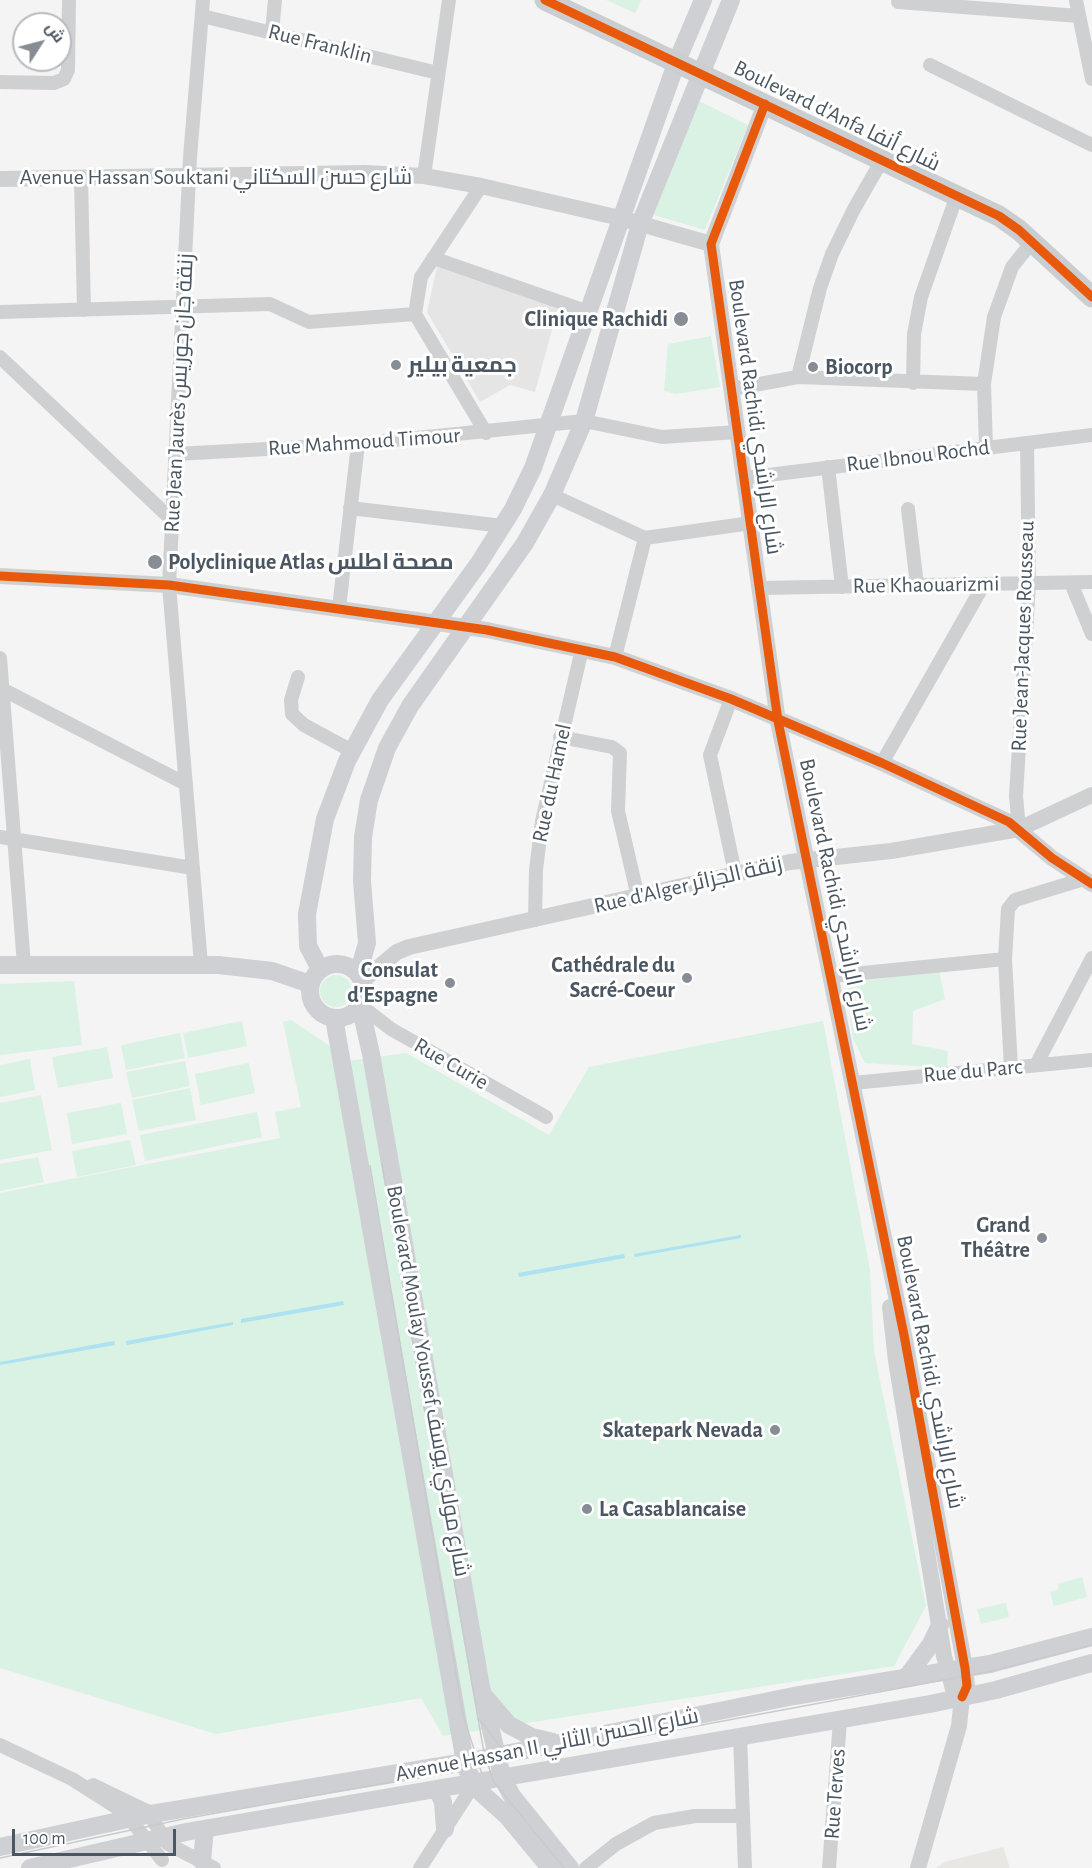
<!DOCTYPE html>
<meta charset="utf-8">
<style>
body{margin:0}
#map{position:relative;width:1092px;height:1868px;overflow:hidden;background:#f4f4f4;font-family:"Alegreya Sans",Cairo,sans-serif}
canvas{display:block}
.north{position:absolute;left:12px;top:12px;width:60px;height:60px;box-sizing:border-box;background:#fff;border:2px solid #b7bbc0;border-radius:50%;rotate:54deg;font-size:16px;font-weight:700;line-height:24px;text-align:center;color:#4a5661}
.north::after{content:'';display:block;margin:auto;width:21px;height:27px;background:#868d94;clip-path:polygon(50% 0,100% 100%,50% 72%,0 100%)}
.scale{position:absolute;left:12px;top:1829px;width:164px;height:27px;box-sizing:border-box;border:3px solid #4a5661;border-top:0;padding-left:8px;font-size:18px;line-height:21px;white-space:nowrap;color:#4a5661;-webkit-text-stroke:4px #fff;paint-order:stroke}
</style>
<div id="map">
<canvas width="1092" height="1868"></canvas>
<div class="north">ش</div>
<div class="scale">100 m</div>
</div>
<script>
const ctx = document.querySelector('canvas').getContext('2d');
ctx.lineJoin = 'round';
function paint(path, color) { ctx.fillStyle = color; ctx.fill(path, 'evenodd'); }
const toPath = rows => new Path2D(rows.map(r => 'M' + r).join(''));
function stroke(path, color, width, dash) { ctx.strokeStyle = color; ctx.lineWidth = width; ctx.lineCap = dash ? 'butt' : 'round'; ctx.setLineDash(dash || []); ctx.stroke(path); }
function write(font, color, halo, rows, align = 'center') {
  ctx.font = font + ' "Alegreya Sans",Cairo,sans-serif'; ctx.lineWidth = 6; ctx.setLineDash([]); ctx.textBaseline = 'middle'; ctx.strokeStyle = halo; ctx.fillStyle = color; for (const [text, x, y, turn = 0] of rows) {
    ctx.save(); ctx.translate(x, y); ctx.rotate((+turn || 0) * Math.PI / 180); ctx.textAlign = isNaN(turn) ? turn : align; if (halo) ctx.strokeText(text, 0, 0); ctx.fillText(text, 0, 0); ctx.restore();
  }
}
paint(toPath([
 [1003,1847,1010,1868,936,1868,945,1862]
]), '#e8e7e3');
paint(toPath([
 [437,267,558,308,535,392,510,385,480,402,427,312]
]), '#e6e5e6');
paint(toPath([
 [606,0,641,0,635,13],
 [695,99,748,125,705,230,650,214],
 [711,336,720,387,676,394,664,391,668,344],
 [939,971,945,999,913,1011,912,1044,948,1051,947,1068,865,1063,853,1039,846,983],
 '320 991a16 16 0 1 1 32 0a16 16 0 1 1-32 0Z',
 [74,981,82,1045,0,1055,0,984],
 [291,1020,330,1046,333,1063,406,1053,549,1135,589,1067,823,1021,870,1270,874,1351,926,1606,894,1666,443,1736,421,1698,216,1734,0,1668,0,1193,280,1138,275,1112,301,1107,283,1022],
 [242,1021,247,1046,188,1058,183,1033],
 [180,1033,185,1058,126,1070,121,1045],
 [107,1047,113,1078,58,1088,52,1057],
 [30,1059,35,1090,0,1097,0,1065],
 [185,1061,190,1086,132,1098,126,1072],
 [249,1063,255,1093,201,1105,195,1074],
 [190,1088,196,1120,139,1131,132,1100],
 [41,1095,52,1150,0,1160,0,1103],
 [121,1103,127,1134,72,1144,67,1113],
 [257,1112,262,1137,145,1161,140,1135],
 [130,1140,136,1165,77,1177,72,1151],
 [38,1157,44,1182,0,1191,0,1164],
 [1082,1577,1087,1597,1054,1606,1050,1592,1059,1589,1058,1584],
 [1006,1603,1009,1617,981,1624,977,1609]
]), '#d9f2e3');
paint(toPath([
 [741,1235,741,1238,635,1257,634,1254],
 [624,1254,625,1258,519,1277,518,1273],
 [343,1301,344,1305,241,1323,241,1319],
 [233,1322,233,1325,127,1345,126,1341],
 [114,1341,115,1345,0,1365,0,1362]
]), '#aee2f0');
stroke(toPath([
 [1076,0,1092,79],
 [898,2,1079,16],
 [202,16,438,73],
 [272,32,275,0],
 [930,65,1092,145],
 [0,82,54,83,64,79,68,70,69,0],
 [424,176,449,0],
 [81,178,84,310],
 [433,258,589,312],
 [0,312,270,304,309,322,415,314],
 [415,314,421,277,481,186],
 [415,314,486,433],
 [0,357,173,521],
 [798,377,820,288,832,254,854,209,882,160],
 [913,383,914,334,921,297,957,195],
 [732,389,798,377,984,384],
 [986,448,984,384,994,317,1012,267,1032,242],
 [176,454,358,444,584,421,662,437,738,432],
 [828,467,842,587],
 [744,478,1092,435],
 [552,495,645,538,751,523],
 [350,508,503,526],
 [908,509,917,585],
 [1071,583,1092,634],
 [760,588,1092,582],
 [339,608,358,444],
 [615,657,645,538],
 [0,658,24,965],
 [298,677,291,700,292,714,304,725,352,751],
 [0,688,186,784],
 [731,699,710,755,735,873],
 [560,737,612,747,620,753,618,811,638,897],
 [882,763,984,584],
 [1019,829,1016,796,1029,583,1027,443],
 [0,837,193,868],
 [535,920,536,870,542,821,582,649],
 [201,964,169,585,190,157,203,0],
 [832,976,1005,959],
 [360,1005,391,1029,546,1117],
 [1036,1065,1092,958],
 [1011,1068,1005,959,1008,909,1015,900,1084,879],
 [853,1083,1092,1060],
 [740,1737,745,1868],
 [0,1745,72,1779,116,1807,130,1819,162,1860],
 [93,1785,147,1811,168,1844],
 [168,1844,214,1868],
 [420,1868,474,1784],
 [586,1868,616,1844,654,1823,695,1816,743,1816],
 [829,1868,840,1720]
]), '#ced0d2', 14);
stroke(toPath([
 [765,104,711,244,778,721,904,1335,965,1668,967,1686,962,1697],
 [0,179,364,173,424,176,481,186,620,218,711,244],
 [0,576,169,585,487,630,615,657,731,699,882,763,1009,822,1052,858,1092,884],
 [362,981,397,952,409,947,790,862,891,851,1019,829,1092,795],
 [890,1307,896,1361,944,1656,953,1689,962,1697],
 [918,1868,959,1726,962,1697]
]), '#ced0d2', 16);
stroke(toPath([
 '310 991a27 27 0 1 1 54 0a27 27 0 1 1-54 0Z',
 [0,965,218,965,272,971,310,984],
 [320,969,308,946,307,914,325,819,347,761,380,700,479,563,513,509,533,468,677,61,703,0],
 [358,974,367,943,362,881,363,837,369,800,387,748,410,706,525,543,552,495,584,421,640,224,731,0],
 [360,1005,371,1054,481,1687,497,1756,503,1779,512,1796,570,1868],
 [334,1018,466,1768,478,1790,507,1816,550,1868],
 [906,1678,931,1644,940,1625],
 [486,1698,509,1725,532,1737,553,1742],
 [437,1789,443,1802,445,1829],
 [0,1847,151,1814,465,1762,794,1696,990,1664,1092,1637],
 [202,1861,205,1829],
 [30,1868,186,1832,930,1704,996,1690,1092,1663]
]), '#ced0d4', 18);
stroke(toPath([
 [545,0,999,216,1019,230,1092,297]
]), '#caced1', 21);
stroke(toPath([
 [382,1164,483,1747,493,1781,564,1868],
 [370,1166,463,1715,482,1774],
 [479,1719,499,1745,510,1753,523,1755],
 [0,1858,183,1819,510,1761,508,1761,992,1671,1092,1645]
]), '#c9cacc', 1.5);
stroke(toPath([
 [545,0,999,216,1019,230,1092,297],
 [765,104,711,244,778,721,904,1335,965,1668,967,1686,962,1697],
 [0,576,169,585,487,630,615,657,731,699,882,763,1009,822,1052,858,1092,884]
]), '#e8590c', 9);
for (const [x, y, r, color] of [
 [681,319,8,"#868d94"],
 [396,365,6,"#868d94"],
 [813,367,6,"#868d94"],
 [155,562,8,"#868d94"],
 [687,978,6,"#868d94"],
 [450,983,6,"#868d94"],
 [1042,1238,6,"#868d94"],
 [775,1430,6,"#868d94"],
 [587,1509,6,"#868d94"]
]) { const dot = new Path2D(); dot.arc(x, y, r, 0, 2 * Math.PI); ctx.fillStyle = color; ctx.fill(dot); stroke(dot, '#fff', 2); }
write('22px', '#4a5661', '#fff', [
 ["Rue Franklin",320,44,14],
 ["Boulevard d'Anfa شارع أنفا",837,116,26],
 ["Avenue Hassan Souktani شارع حسن السكتاني",216,177],
 ["Rue Jean Jaurès زنقة جان جوريس",179,393,-87],
 ["Boulevard Rachidi شارع الراشدي",755,417,82],
 ["Rue Mahmoud Timour",364,442,-4],
 ["Rue Ibnou Rochd",918,456,-7],
 ["Rue Khaouarizmi",926,585,-1],
 ["Rue Jean-Jacques Rousseau",1023,636,-88],
 ["Rue du Hamel",552,783,-78],
 ["Rue d'Alger زنقة الجزائر",688,885,-13],
 ["Boulevard Rachidi شارع الراشدي",835,895,78],
 ["Rue Curie",451,1064,30],
 ["Rue du Parc",973,1071,-5],
 ["Boulevard Rachidi شارع الراشدي",930,1372,79],
 ["Boulevard Moulay Youssef شارع مولاي يوسف",428,1381,80],
 ["Avenue Hassan II شارع الحسن الثاني",547,1745,-11],
 ["Rue Terves",835,1794,-86]
]);
write('bold 22px', '#4a5661', '#fff', [
 ["Clinique Rachidi",668,319],
 ["جمعية بيلير",408,365,"left"],
 ["Biocorp",825,367,"left"],
 ["Polyclinique Atlas مصحة اطلس",168,562,"left"],
 ["Cathédrale du",675,965],
 ["Sacré-Coeur",675,990],
 ["Consulat",438,970],
 ["d'Espagne",438,995],
 ["Grand",1030,1225],
 ["Théâtre",1030,1250],
 ["Skatepark Nevada",763,1430],
 ["La Casablancaise",599,1509,"left"]
], 'right');
</script>
